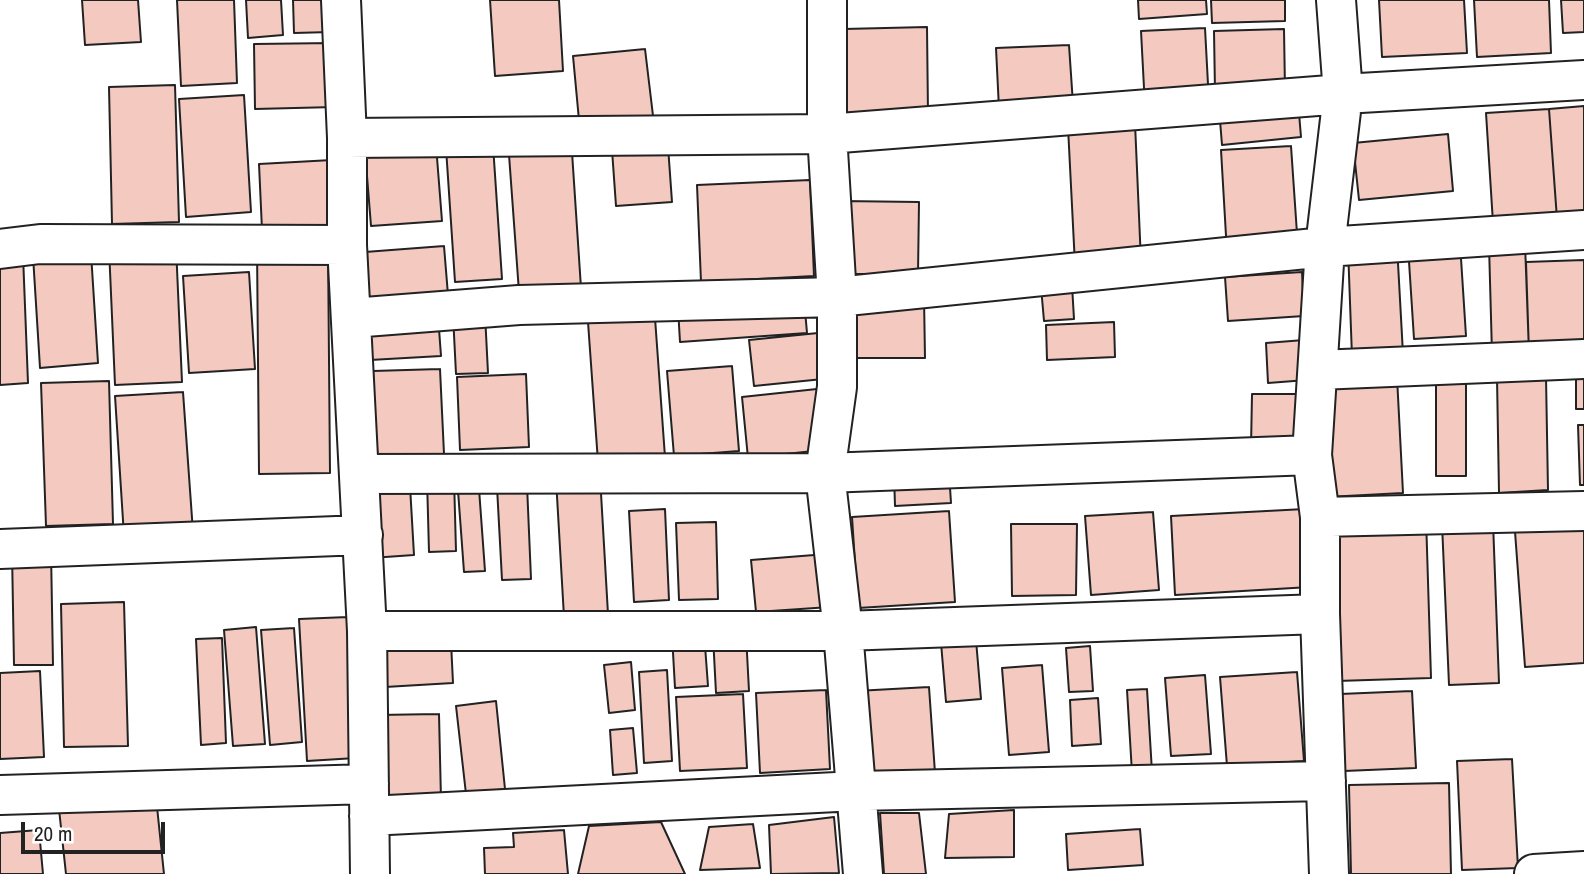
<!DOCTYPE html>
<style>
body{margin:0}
#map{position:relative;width:1584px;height:874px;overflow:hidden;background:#fff;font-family:"Archivo Narrow",sans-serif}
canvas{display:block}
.scale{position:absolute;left:21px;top:822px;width:144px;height:32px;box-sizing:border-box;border:4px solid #222;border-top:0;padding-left:9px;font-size:21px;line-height:24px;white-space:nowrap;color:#222;-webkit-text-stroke:5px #fff;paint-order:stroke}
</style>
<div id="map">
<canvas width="1584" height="874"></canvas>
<div class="scale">20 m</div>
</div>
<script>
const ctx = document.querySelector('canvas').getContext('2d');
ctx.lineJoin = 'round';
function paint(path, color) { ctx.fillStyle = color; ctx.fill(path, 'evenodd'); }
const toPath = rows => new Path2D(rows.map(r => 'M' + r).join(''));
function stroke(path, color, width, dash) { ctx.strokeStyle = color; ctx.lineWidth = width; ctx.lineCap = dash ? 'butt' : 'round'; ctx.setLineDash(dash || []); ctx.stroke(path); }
const building = toPath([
 [82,0,138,0,141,42,85,45,82,0],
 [177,0,234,0,237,83,181,86,177,0],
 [246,0,281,0,283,35,248,38,246,0],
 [293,0,330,0,331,32,294,33,293,0],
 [490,0,559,0,563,71,495,76,490,0],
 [1138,0,1206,0,1207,14,1139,19,1138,0],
 [1211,0,1285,0,1285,21,1212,23,1211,0],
 [1379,0,1464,0,1467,53,1382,57,1379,0],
 [1474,0,1549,0,1551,53,1477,57,1474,0],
 [1561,0,1584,0,1584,32,1563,33,1561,0],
 [927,27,928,114,846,115,844,29,927,27],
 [1205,28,1209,103,1145,107,1141,31,1205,28],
 [1284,29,1285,90,1215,92,1214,31,1284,29],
 [334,43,335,107,255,109,254,44,334,43],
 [1069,45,1073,104,999,109,996,48,1069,45],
 [645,49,654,124,580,131,573,56,645,49],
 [175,85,179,222,112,224,109,87,175,85],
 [244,95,251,212,186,217,179,99,244,95],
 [1298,101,1301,137,1222,145,1219,108,1298,101],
 [1584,106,1584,217,1557,219,1549,109,1584,106],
 [1549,109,1557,219,1493,223,1486,113,1549,109],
 [1135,123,1141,262,1075,265,1068,127,1135,123],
 [1448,134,1453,191,1359,200,1353,143,1448,134],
 [571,137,581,288,519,292,508,141,571,137],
 [436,145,442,221,371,226,365,151,436,145],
 [493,145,502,279,455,282,446,148,493,145],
 [668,146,672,202,616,206,612,150,668,146],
 [1291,146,1298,248,1227,253,1221,150,1291,146],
 [332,160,335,226,262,230,259,164,332,160],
 [810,180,814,276,701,282,697,185,810,180],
 [841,201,919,202,918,274,840,274,841,201],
 [1460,243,1466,336,1414,339,1408,246,1460,243],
 [1525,243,1529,353,1492,354,1489,245,1525,243],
 [1397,245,1403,354,1352,357,1348,248,1397,245],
 [176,246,182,382,115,385,109,248,176,246],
 [257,246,328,246,330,473,259,474,257,246],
 [444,246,448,295,369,301,365,252,444,246],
 [91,253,98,363,40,368,33,256,91,253],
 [23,255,28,383,0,385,0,256,23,255],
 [1584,260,1584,351,1529,353,1526,262,1584,260],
 [249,272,255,369,189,373,183,276,249,272],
 [1302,272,1304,316,1228,321,1225,277,1302,272],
 [1072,285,1074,319,1044,321,1041,287,1072,285],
 [852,297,924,297,925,358,852,358,852,297],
 [804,299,807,333,680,342,678,308,804,299],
 [654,304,665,457,598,462,587,308,654,304],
 [485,314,488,373,456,374,453,315,485,314],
 [438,315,441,356,370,360,367,320,438,315],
 [1114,322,1115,357,1047,360,1046,325,1114,322],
 [818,333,823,379,754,386,749,340,818,333],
 [1304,340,1307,380,1268,383,1266,343,1304,340],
 [732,366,739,451,674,456,667,371,732,366],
 [1576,366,1584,366,1584,409,1576,409,1576,366],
 [440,369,444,454,376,458,373,371,440,369],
 [526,374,529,447,460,450,457,377,526,374],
 [1397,377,1403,493,1327,497,1321,381,1397,377],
 [1546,377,1548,490,1499,493,1497,378,1546,377],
 [109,381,113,524,46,526,41,383,109,381],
 [1466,383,1466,476,1436,476,1436,384,1466,383],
 [817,389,823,450,748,458,742,397,817,389],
 [183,392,193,532,124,536,115,396,183,392],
 [1252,394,1302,394,1301,448,1251,447,1252,394],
 [1578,425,1584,425,1584,485,1580,485,1578,425],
 [949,472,951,503,895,506,894,474,949,472],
 [478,475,485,571,464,572,457,477,478,475],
 [600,476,608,614,564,617,556,479,600,476],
 [454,478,456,551,429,552,427,479,454,478],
 [527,485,531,579,502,580,497,487,527,485],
 [410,486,414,555,371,558,368,489,410,486],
 [665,509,669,600,634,602,629,511,665,509],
 [1305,509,1310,587,1175,595,1171,516,1305,509],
 [949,511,955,602,858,608,852,517,949,511],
 [1153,512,1159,590,1091,595,1085,516,1153,512],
 [1584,512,1584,663,1525,667,1514,518,1584,512],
 [1426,517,1431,678,1337,681,1332,521,1426,517],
 [716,522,718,599,679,600,676,523,716,522],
 [1493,522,1499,683,1449,685,1442,524,1493,522],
 [1011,524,1077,524,1076,595,1012,596,1011,524],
 [51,551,53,665,14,665,12,552,51,551],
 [827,554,830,607,756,612,751,560,827,554],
 [124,602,128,746,64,747,61,604,124,602],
 [348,617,356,758,307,761,299,619,348,617],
 [256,627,265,744,233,746,224,630,256,627],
 [294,628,302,742,270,745,261,630,294,628],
 [975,628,981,699,946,702,940,631,975,628],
 [704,632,708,686,675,688,672,635,704,632],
 [746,634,749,691,716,693,713,636,746,634],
 [222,638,226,743,201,745,196,639,222,638],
 [451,642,453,683,385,687,382,647,451,642],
 [1090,646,1093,691,1069,692,1066,648,1090,646],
 [631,662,635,710,609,713,604,665,631,662],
 [1042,665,1049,752,1009,755,1002,668,1042,665],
 [667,670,672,761,644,763,639,672,667,670],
 [40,671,44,757,0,759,0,673,40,671],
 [1297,672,1304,761,1227,766,1220,677,1297,672],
 [1205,675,1211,754,1171,756,1165,678,1205,675],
 [929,687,935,773,861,777,856,691,929,687],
 [1147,689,1152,772,1132,773,1127,690,1147,689],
 [826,690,830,769,760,773,756,693,826,690],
 [1412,691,1416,768,1344,771,1340,694,1412,691],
 [743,694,747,768,680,771,676,697,743,694],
 [1098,698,1101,744,1072,746,1070,700,1098,698],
 [496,701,505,789,466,794,456,706,496,701],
 [439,714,441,800,380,802,377,715,439,714],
 [633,728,637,773,613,775,610,730,633,728],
 [1512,759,1518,868,1462,870,1457,761,1512,759],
 [1449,783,1451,874,1351,874,1349,785,1449,783],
 [156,797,164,874,66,874,59,809,156,797],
 [1014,810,1014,857,945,858,949,814,1014,810],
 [880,813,919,813,926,874,884,874,880,813],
 [834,817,839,873,771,874,769,825,834,817],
 [661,822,685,874,578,874,589,826,661,822],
 [753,824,760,868,700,870,709,827,753,824],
 [1140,829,1143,865,1068,870,1066,834,1140,829],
 [39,830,43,874,0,874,0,833,39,830],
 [564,830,568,874,485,874,484,848,514,847,513,833,564,830]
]);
paint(building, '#f3c9c0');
stroke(building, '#222', 2);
const street = toPath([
 [341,0,347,138,347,245,367,631,370,874],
 [827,0,827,134,837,297,837,387,825,473,843,631,863,874],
 [347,138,827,134,1343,94,1584,80],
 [0,249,40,244,347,245],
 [352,318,519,305,837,297,1325,247,1584,230],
 [1318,370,1584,359],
 [360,474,825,473,1312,455],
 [1320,517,1584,511],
 [0,549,363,535],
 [367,631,843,631,1320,614],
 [0,795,369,784],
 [369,816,856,791,1326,781],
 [1329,874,1320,614,1320,517,1312,455,1325,247,1343,94,1336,0],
 [1534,874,1584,871]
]);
stroke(street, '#222', 42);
stroke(street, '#fff', 38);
</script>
